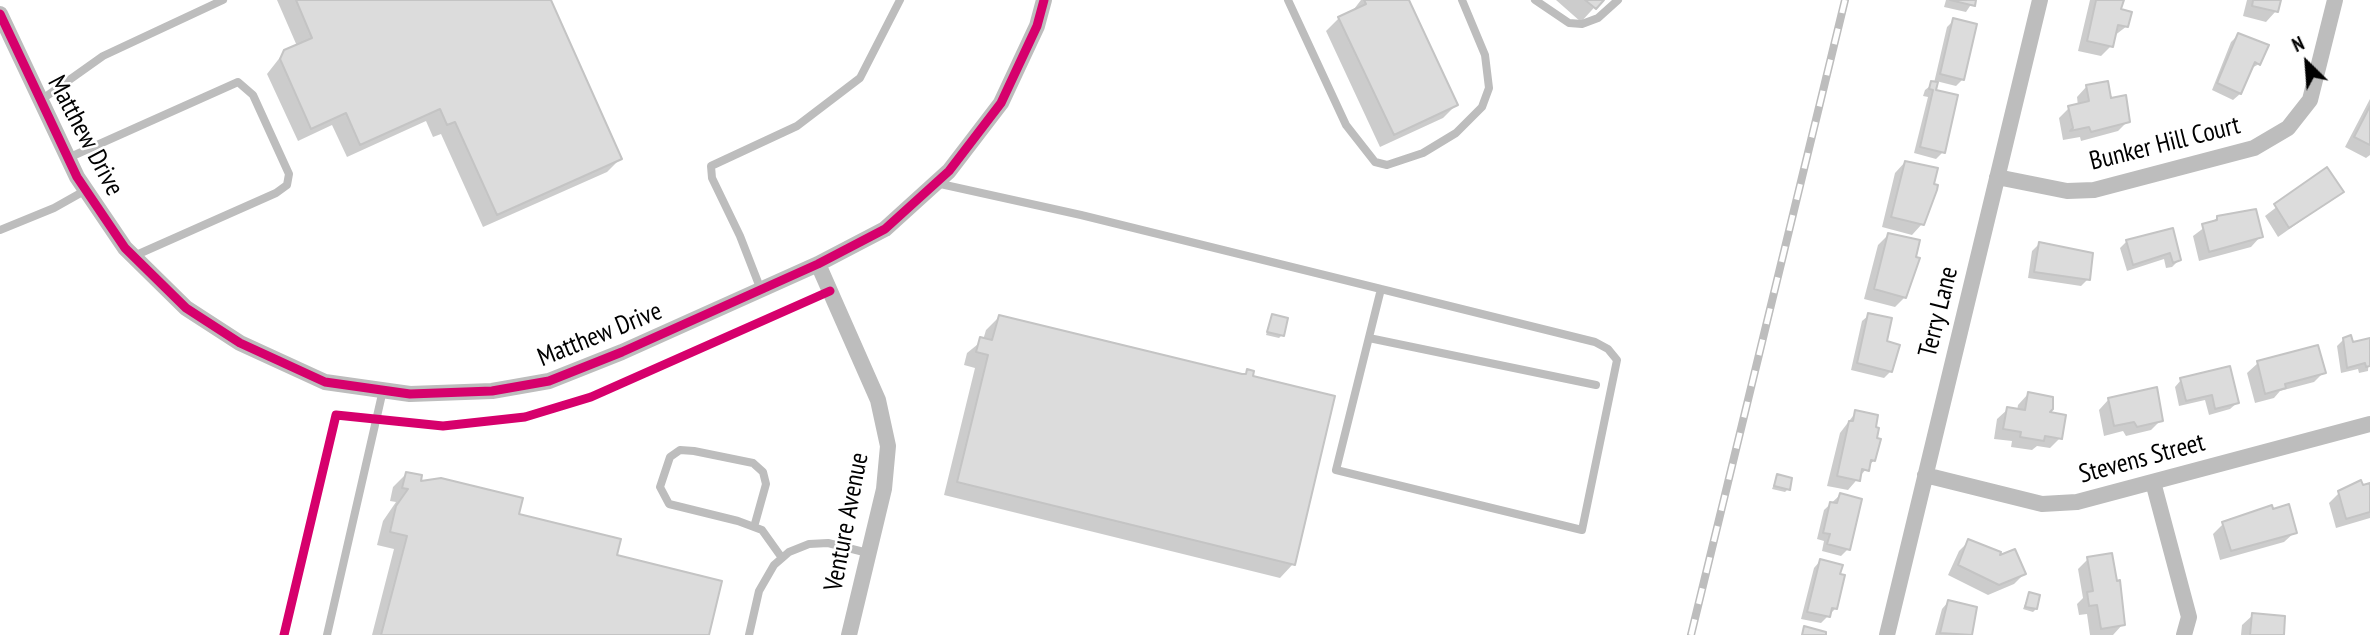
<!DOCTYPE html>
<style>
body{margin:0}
#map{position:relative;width:2370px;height:635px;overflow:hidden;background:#fff;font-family:"PT Sans Narrow",sans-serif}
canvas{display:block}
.north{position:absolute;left:2272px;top:28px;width:70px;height:70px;-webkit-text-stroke:5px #fff;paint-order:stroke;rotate:335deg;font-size:19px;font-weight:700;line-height:28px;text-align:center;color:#000}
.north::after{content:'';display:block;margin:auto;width:24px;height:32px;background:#000;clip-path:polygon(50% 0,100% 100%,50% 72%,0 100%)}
</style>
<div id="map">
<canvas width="2370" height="635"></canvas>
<div class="north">N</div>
</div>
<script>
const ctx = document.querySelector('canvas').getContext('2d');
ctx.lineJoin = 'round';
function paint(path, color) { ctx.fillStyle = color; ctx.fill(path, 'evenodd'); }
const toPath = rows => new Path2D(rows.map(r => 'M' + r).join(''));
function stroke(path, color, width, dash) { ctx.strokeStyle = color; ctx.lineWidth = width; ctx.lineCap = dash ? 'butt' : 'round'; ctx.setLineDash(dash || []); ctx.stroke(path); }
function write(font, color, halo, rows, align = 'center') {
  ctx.font = font + ' "PT Sans Narrow",sans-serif'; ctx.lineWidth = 5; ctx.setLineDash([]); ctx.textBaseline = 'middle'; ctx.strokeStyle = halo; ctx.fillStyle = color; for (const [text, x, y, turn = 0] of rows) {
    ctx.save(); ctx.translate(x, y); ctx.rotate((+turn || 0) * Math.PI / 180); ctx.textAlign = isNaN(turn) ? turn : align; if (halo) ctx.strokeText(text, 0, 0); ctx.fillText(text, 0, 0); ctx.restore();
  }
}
paint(toPath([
 [277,0,549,0,620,159,607,172,483,227,441,134,433,137,426,121,347,157,332,125,298,141,267,74,285,51,297,46],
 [1361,0,1407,0,1456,105,1443,118,1380,147,1326,31,1339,18,1351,13],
 [1556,0,1601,0,1581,22],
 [1946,0,1974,0,1966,12,1944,7],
 [2090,0,2122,0,2119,11,2127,26,2114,36,2111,46,2101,56,2078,51],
 [2247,0,2279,0,2276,11,2266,22,2243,16],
 [1954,20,1963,79,1956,86,1936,81,1934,91,1943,152,1936,159,1914,153,1928,97,1923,96,1925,90,1934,83,1947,27],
 [2238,35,2259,64,2250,69,2240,94,2233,100,2212,90,2231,42],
 [2087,86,2109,100,2128,121,2118,131,2081,141,2080,137,2063,140,2059,118,2069,108,2078,106,2077,97],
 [2370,99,2370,155,2366,158,2345,147],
 [1905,162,1922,224,1912,235,1882,227,1895,173],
 [2326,169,2342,192,2278,237,2265,216],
 [2217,218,2261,236,2251,247,2199,261,2193,236],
 [2173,230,2179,260,2172,267,2166,268,2164,259,2127,271,2120,248,2127,241],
 [1888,235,1905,297,1895,307,1864,299,1878,245],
 [2039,244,2088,279,2081,286,2028,278,2032,251],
 [1869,315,1885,342,1891,371,1884,378,1851,370,1862,321],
 [1272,316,1282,335,1279,338,1266,335],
 [999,317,1243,376,1248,371,1293,564,1280,578,944,495,975,368,964,365,967,353,983,340,986,330],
 [2344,339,2352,344,2370,340,2368,371,2359,373,2358,369,2341,373,2337,346],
 [2258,363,2324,372,2314,382,2280,391,2274,398,2255,403,2247,373],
 [2181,380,2237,403,2230,409,2209,415,2205,400,2179,406,2175,387],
 [2028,394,2047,413,2060,438,2050,448,2037,446,2032,450,2011,447,2012,441,1994,439,1997,419,2008,409,2017,411,2018,405],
 [2109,399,2161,420,2151,430,2126,436,2123,431,2104,436,2099,410],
 [1856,412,1874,460,1848,490,1827,486,1840,433],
 [406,474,419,483,516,515,615,557,707,635,372,635,394,549,377,545,383,521,396,502,390,501,393,487],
 [1777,476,1788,489,1785,492,1772,489],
 [2370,485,2370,518,2336,528,2329,503,2339,493],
 [1840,495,1848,549,1841,556,1822,551,1824,541,1817,539,1824,510],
 [2223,524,2295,532,2284,542,2220,560,2213,534],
 [1969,541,1997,559,2024,574,2014,584,1988,595,1948,575,1959,551],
 [2088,559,2123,624,2113,635,2090,635,2087,614,2079,615,2077,604,2083,598,2078,569],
 [1820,561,1838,575,1835,609,1821,623,1801,619,1814,568],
 [2029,594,2036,609,2033,612,2023,609],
 [1948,602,1975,609,1969,635,1935,635,1942,609],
 [2253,615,2282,635,2241,635,2242,625]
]), '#0003');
const building = toPath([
 [296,0,551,0,622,159,497,215,455,122,447,125,440,109,360,145,346,113,311,129,280,59,284,50,312,38,296,0],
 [1364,0,1409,0,1458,105,1394,135,1338,17,1366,4,1364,0],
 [1585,0,1604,0,1596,9,1585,0],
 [1950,0,1976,0,1975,6,1950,0],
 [2096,0,2124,0,2121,9,2132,12,2128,27,2118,25,2113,47,2087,41,2096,0],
 [2253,0,2281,0,2278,12,2252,6,2253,0],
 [1953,18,1977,24,1964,80,1940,74,1953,18],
 [2238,33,2269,45,2260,65,2255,62,2241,94,2217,83,2238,33],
 [1931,81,1938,82,1936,90,1958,95,1945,153,1920,147,1933,90,1929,89,1931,81],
 [2108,81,2111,98,2126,95,2130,122,2091,132,2089,127,2070,131,2073,128,2068,106,2089,101,2086,85,2108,81],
 [2370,106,2370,145,2354,137,2370,106],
 [1905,161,1938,168,1934,184,1938,185,1937,190,1924,225,1891,217,1905,161],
 [2327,167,2344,192,2289,228,2274,204,2327,167],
 [2256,209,2263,237,2209,252,2202,224,2217,220,2217,216,2256,209],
 [2173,228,2181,260,2173,263,2170,253,2133,265,2126,240,2173,228],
 [1888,233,1920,240,1916,257,1920,258,1906,298,1874,289,1888,233],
 [2039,242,2093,253,2090,280,2034,272,2039,242],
 [1868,313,1892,318,1887,341,1900,345,1892,372,1857,363,1868,313],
 [1272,314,1288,318,1284,336,1267,332,1272,314],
 [999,315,1242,374,1246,374,1247,369,1254,371,1253,376,1335,396,1295,565,957,482,988,355,976,352,980,337,992,340,999,315],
 [2351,335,2353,342,2370,338,2370,366,2366,367,2365,363,2347,368,2343,338,2351,335],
 [2318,345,2326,373,2285,384,2286,388,2265,394,2257,361,2318,345],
 [2230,366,2239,403,2215,409,2212,395,2186,401,2180,378,2230,366],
 [2157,387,2163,421,2137,427,2134,422,2114,426,2108,398,2157,387],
 [2028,392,2053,397,2053,409,2050,412,2066,415,2062,439,2045,436,2044,441,2020,437,2021,432,2003,429,2007,407,2025,410,2028,392],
 [1855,410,1878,415,1876,427,1879,428,1877,438,1881,439,1875,461,1871,460,1869,471,1862,469,1860,481,1837,476,1849,421,1853,421,1855,410],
 [406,472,422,475,421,481,441,478,523,498,519,514,621,539,617,555,722,581,709,635,381,635,407,536,390,532,396,506,408,489,402,488,406,472],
 [1777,474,1792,478,1790,490,1774,486,1777,474],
 [2361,480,2363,485,2370,483,2370,512,2346,519,2338,491,2361,480],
 [1840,493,1862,499,1850,550,1827,544,1830,534,1823,533,1830,502,1837,503,1840,493],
 [2289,504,2297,533,2231,551,2222,522,2272,505,2273,509,2289,504],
 [1968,539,2001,552,2000,555,2015,549,2026,574,1999,585,1958,565,1968,539],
 [2112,553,2117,581,2120,580,2125,625,2101,629,2097,605,2089,606,2087,592,2093,591,2087,557,2112,553],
 [1820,559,1843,565,1840,574,1845,575,1837,609,1832,608,1830,617,1807,612,1820,559],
 [2029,592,2040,595,2037,609,2025,607,2029,592],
 [1948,600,1977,607,1972,635,1940,633,1948,600],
 [2252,613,2285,616,2284,635,2250,635,2252,613],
 [1804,626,1826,632,1826,635,1802,635,1804,626]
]);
paint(building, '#dcdcdc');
stroke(building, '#c4c4c4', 2);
stroke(toPath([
 [1288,0,1346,125,1375,162,1387,165,1423,153,1456,133,1482,107,1489,88,1485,55,1462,0],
 [1535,0,1569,23,1582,24,1598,18,1618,0],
 [41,100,103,56,223,0],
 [68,158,238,82,253,95,289,174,287,185,276,193,134,256],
 [936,183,1081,215,1381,289,1595,342,1608,349,1617,360,1582,530,1336,470,1381,289],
 [0,230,54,208,86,190],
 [761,290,740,236,712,178,711,166,797,126,860,78,900,0],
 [1369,338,1596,385],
 [754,527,766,484,763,472,753,463,694,451,680,450,670,457,660,487,669,504,738,521,762,530,782,558],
 [327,635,383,390],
 [749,635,759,591,774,565,789,552,809,544,828,543,868,553]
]), '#bdbdbd', 8);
stroke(toPath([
 [0,14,77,177,125,248,186,308,240,343,325,382,410,394,492,391,549,381,622,352,818,264,885,229,949,171,1001,103,1037,26,1044,0],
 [1997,177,2067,191,2094,190,2254,148,2288,128,2310,100,2335,0],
 [818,264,878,400,888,446,884,489,849,635],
 [1925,475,2042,504,2077,502,2370,424],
 [2153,482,2189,617,2184,635],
 [1887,635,2040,0]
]), '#bdbdbd', 16);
const rail = toPath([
 [1691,635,1845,0]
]);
stroke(rail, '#bdbdbd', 8);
stroke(rail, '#fff', 5, [16]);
stroke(toPath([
 [0,14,77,177,125,248,186,308,240,343,325,382,410,394,492,391,549,381,622,352,818,264,885,229,949,171,1001,103,1037,26,1044,0],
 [284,635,336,415,443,426,525,417,591,397,830,291]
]), '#d6006c', 9);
write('26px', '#000', '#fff', [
 ["Matthew Drive",85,136,62],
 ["Bunker Hill Court",2165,144,-14],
 ["Terry Lane",1939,312,-76],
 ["Matthew Drive",600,335,-22],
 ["Stevens Street",2142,459,-15],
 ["Venture Avenue",847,522,-79]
]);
</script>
